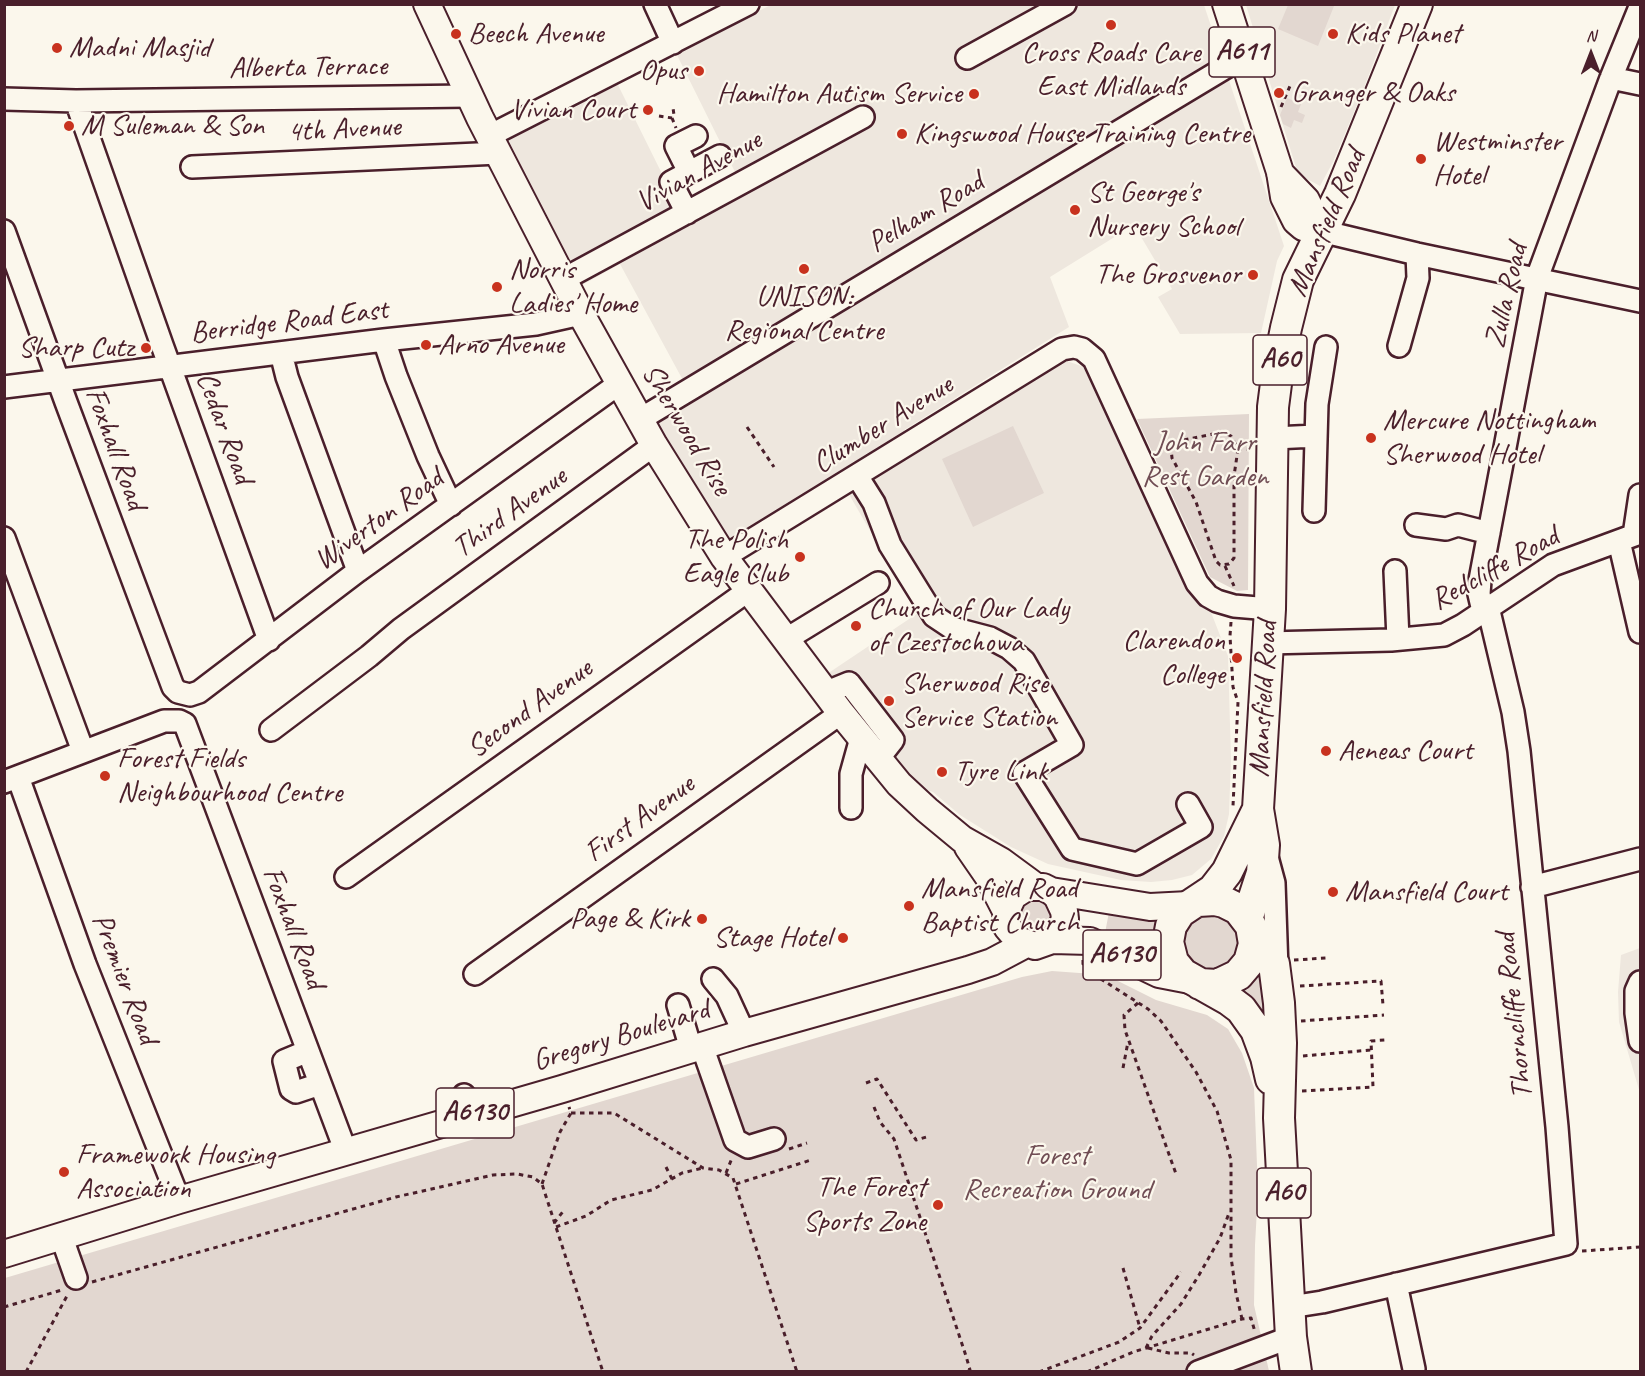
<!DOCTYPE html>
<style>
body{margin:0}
#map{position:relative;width:1645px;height:1376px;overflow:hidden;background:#fbf7ec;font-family:Caveat,sans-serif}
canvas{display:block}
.frame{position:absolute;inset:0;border:6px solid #4a1f2b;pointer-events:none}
.north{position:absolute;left:1561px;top:24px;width:60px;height:60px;-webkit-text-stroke:4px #fbf7ec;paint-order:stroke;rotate:0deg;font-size:16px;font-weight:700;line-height:24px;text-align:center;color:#4a1f2b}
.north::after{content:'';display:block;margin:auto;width:21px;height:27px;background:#4a1f2b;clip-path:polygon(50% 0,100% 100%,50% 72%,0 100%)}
</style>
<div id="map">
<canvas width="1645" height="1376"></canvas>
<div class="frame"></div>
<div class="north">N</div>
</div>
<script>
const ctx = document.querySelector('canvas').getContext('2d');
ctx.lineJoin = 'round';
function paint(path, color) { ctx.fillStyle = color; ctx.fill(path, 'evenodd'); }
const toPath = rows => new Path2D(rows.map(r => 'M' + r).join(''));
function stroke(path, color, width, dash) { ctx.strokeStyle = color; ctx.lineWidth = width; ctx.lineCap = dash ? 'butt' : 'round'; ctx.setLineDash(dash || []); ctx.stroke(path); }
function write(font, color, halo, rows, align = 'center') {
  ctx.font = font + ' Caveat,sans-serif'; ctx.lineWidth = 4.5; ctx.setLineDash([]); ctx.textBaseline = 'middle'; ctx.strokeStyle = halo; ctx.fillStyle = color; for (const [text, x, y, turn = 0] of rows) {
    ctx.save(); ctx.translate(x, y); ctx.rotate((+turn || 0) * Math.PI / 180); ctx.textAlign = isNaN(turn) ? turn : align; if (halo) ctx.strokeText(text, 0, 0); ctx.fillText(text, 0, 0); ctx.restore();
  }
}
paint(toPath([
 [771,5,1204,5,1284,246,1277,261,1261,333,1180,334,1158,297,1172,289,1134,225,1050,277,1069,327,904,430,920,447,1064,360,1084,367,1184,578,1209,607,1228,656,1231,759,1229,814,1224,836,1211,859,1192,875,1172,880,1151,882,1121,880,1048,864,1011,847,960,815,933,792,921,788,891,758,827,674,918,613,847,491,740,558,683,475,647,408,685,384,620,264,582,285,508,140,617,83,678,206,736,174,675,51],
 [1246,5,1395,5,1362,93,1333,162,1320,186,1298,174],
 [1640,948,1640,1093,1619,1022,1618,992,1621,955]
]), '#eee7de');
paint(toPath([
 [1329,4,1334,6,1318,46,1278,29,1288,5],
 [1287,98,1301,104,1298,112,1305,115,1302,123,1294,120,1291,128,1283,124,1280,115],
 [1249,414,1248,590,1237,591,1210,577,1137,419],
 [1013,426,1044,493,973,527,942,459],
 [1044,897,1055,915,1050,928,1038,934,1020,928,1015,909,1024,898],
 [1211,908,1239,923,1240,958,1208,975,1181,960,1181,924],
 [1109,912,1161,918,1161,961,1105,933],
 [1260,955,1275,1039,1229,986],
 [1052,971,1093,974,1112,978,1156,1000,1207,1015,1228,1029,1242,1053,1254,1088,1258,1191,1255,1245,1254,1305,1269,1371,5,1372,5,1278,1022,977]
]), '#e2d7d0');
const minor = toPath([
 [655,4,673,43],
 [967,58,1065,4],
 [1611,78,1640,84],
 [4,99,76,101,469,96],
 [76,101,162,345,269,640],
 [489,136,748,4],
 [192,167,499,153],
 [689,172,676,146,696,136],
 [687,213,671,182,720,156],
 [4,231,66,402,173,687,178,692,190,695,199,692,358,571,620,383],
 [1321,231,1417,254,1640,301],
 [564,279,863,117],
 [384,340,396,376,428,456,451,505],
 [1399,346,1418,278,1417,254],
 [281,353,287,377,358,571],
 [4,387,384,340,536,324,581,314],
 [639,420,1243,57],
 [1274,438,1316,436],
 [857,476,874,503,890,545,934,616,952,628,990,638,1009,648,1024,661,1072,745,1024,773,1072,849,1137,864,1201,827,1188,804],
 [1314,511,1317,404,1326,347],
 [1416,525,1446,529,1458,525,1489,533],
 [1634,535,1640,495],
 [4,538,83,751],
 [1619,541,1640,632],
 [724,557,1062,349,1074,347,1082,349,1094,359,1197,583,1208,596,1217,601,1234,606,1270,609],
 [1395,571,1398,639],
 [1483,611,1479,594,1480,580,1537,278,1611,78,1640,7],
 [785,640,878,583],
 [1267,643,1391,640,1444,635,1463,625,1553,565,1640,533],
 [827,692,849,683,893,740,878,759],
 [271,730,369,656,401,629,654,445],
 [18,777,85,964,179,1200],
 [4,782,164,721,179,721,185,724,346,1152],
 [851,808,851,774,861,738],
 [1267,857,1274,883,1277,969],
 [346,877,749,590],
 [1532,887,1640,859],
 [475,974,841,713],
 [713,979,727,996,744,1033],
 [1640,982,1636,991,1636,1013,1640,1041],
 [678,1005,691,1049],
 [702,1046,735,1140,748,1147,774,1139],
 [308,1051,284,1061,291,1089,296,1092,320,1084],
 [464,1095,471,1114],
 [62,1238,76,1278],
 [1396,1284,1414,1369],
 [1290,1307,1322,1302,1566,1244,1557,1127,1519,751,1513,712,1488,607],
 [1198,1372,1291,1337]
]);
const major = toPath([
 [427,4,480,118,581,314,654,445,724,557,841,713,899,784,927,810,962,839,1001,861,1035,886],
 [1226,4,1280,172,1284,197,1296,221,1303,227,1321,231],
 [1280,173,1306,200,1321,231],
 [968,847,988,876,1006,911],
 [1051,891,1057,896,1064,911,1065,919,1058,935,1052,940,1035,946,1018,940,1007,927,1006,911,1013,896,1027,887,1043,887,1051,891,1150,907,1189,905],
 [1052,940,1090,941,1159,974,1190,980],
 [4,1254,179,1200,562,1089,744,1033,968,970,992,962,1026,944]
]);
const highway = toPath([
 [1258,809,1227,872,1213,890,1180,912,1171,926,1168,942,1173,962,1183,974,1229,1000,1241,1009,1256,1030,1266,1057,1271,1079],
 [1198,901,1215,900,1224,902,1238,909,1251,926,1254,944,1249,962,1238,975,1217,985,1200,984],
 [1247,919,1262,873,1264,845,1258,809,1270,609,1273,407,1278,368,1286,328,1298,280,1340,194,1417,4],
 [1253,935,1274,964,1279,1003,1281,1043,1279,1118,1291,1337,1296,1372]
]);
stroke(minor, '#4a1f2b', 26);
stroke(major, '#4a1f2b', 30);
stroke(highway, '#4a1f2b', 34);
stroke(toPath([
 [1281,107,1290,86],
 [659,116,672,118,674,115,673,108,675,107],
 [672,118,676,128],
 [747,427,774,467],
 [1238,449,1234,476,1234,558,1229,564,1220,565,1216,561,1196,502,1172,458,1171,448,1179,441,1223,432,1231,436,1238,449,1252,449],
 [1225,566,1234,586],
 [1231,622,1230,636,1233,687,1238,702,1233,806],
 [1083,960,1083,964,1093,974,1148,1009,1161,1021,1196,1072,1217,1111,1231,1160,1231,1257,1236,1293,1242,1319],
 [1294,960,1326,958],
 [1300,986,1381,981,1383,1005],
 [1138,1003,1124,1015,1125,1030,1176,1174],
 [1301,1021,1384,1015],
 [1303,1056,1371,1050],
 [1123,1068,1128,1042],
 [866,1083,877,1079,916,1140,930,1136],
 [1302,1091,1373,1087,1371,1041,1385,1040],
 [874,1107,880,1122,894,1139,966,1356,970,1370,966,1372],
 [571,1113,614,1113,703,1168,719,1170,733,1178,797,1372],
 [789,1149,807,1143],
 [666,1167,672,1179],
 [726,1173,732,1158],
 [542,1184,560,1132,571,1113,569,1107],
 [736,1184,811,1160],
 [554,1223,565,1209],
 [556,1227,586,1216,611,1200,652,1190,682,1173,703,1168],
 [1582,1251,1640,1247],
 [1123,1268,1140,1328],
 [92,1282,396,1197,493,1175,517,1174,533,1177,542,1184,603,1372],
 [4,1307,62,1290],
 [1146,1348,1152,1336,1181,1304,1199,1275,1220,1238,1229,1213],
 [1148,1348,1169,1353,1191,1353,1194,1355],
 [26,1372,68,1294],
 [1039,1372,1119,1342,1140,1328,1181,1272],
 [1087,1372,1133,1352,1242,1319,1251,1318,1255,1332]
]), '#4a1f2b', 3, [4.5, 4.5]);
stroke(minor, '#fbf7ec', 21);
stroke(major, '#fbf7ec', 26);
stroke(highway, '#fbf7ec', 30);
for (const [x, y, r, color] of [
 [1111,25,6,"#c8321e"],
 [456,34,6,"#c8321e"],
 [1333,34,6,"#c8321e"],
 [57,48,6,"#c8321e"],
 [699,71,6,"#c8321e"],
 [1279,93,6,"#c8321e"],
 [974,94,6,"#c8321e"],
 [648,110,6,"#c8321e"],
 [69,126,6,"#c8321e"],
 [902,134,6,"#c8321e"],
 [1421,159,6,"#c8321e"],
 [1075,210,6,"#c8321e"],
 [804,269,6,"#c8321e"],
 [1253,275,6,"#c8321e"],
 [497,287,6,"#c8321e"],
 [426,345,6,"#c8321e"],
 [146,348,6,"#c8321e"],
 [1371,438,6,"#c8321e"],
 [800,557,6,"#c8321e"],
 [856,626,6,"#c8321e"],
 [1237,658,6,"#c8321e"],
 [889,701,6,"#c8321e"],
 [1326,751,6,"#c8321e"],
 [942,772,6,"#c8321e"],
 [105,776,6,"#c8321e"],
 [1333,892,6,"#c8321e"],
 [909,906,6,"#c8321e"],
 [702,919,6,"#c8321e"],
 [843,938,6,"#c8321e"],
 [64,1172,6,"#c8321e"],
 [938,1205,6,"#c8321e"]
]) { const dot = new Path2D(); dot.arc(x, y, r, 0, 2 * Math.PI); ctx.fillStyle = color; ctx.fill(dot); stroke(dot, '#fbf7ec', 2); }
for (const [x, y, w] of [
 [1242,52,66],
 [1280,360,54],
 [1122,955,78],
 [475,1113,78],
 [1284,1193,54]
]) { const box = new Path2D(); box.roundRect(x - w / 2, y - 25, w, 50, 4.5); ctx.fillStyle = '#fbf7ec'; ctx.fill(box); stroke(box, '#4a1f2b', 1.5); }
write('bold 28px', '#4a1f2b', null, [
 ["A611",1242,52],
 ["A60",1280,360],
 ["A6130",1122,955],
 ["A6130",475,1113],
 ["A60",1284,1193]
]);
write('30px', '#4a1f2b', '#fbf7ec', [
 ["Beech Avenue",468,34],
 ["Kids Planet",1345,34],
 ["Madni Masjid",69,48],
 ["Cross Roads Care",1111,53,"center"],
 ["East Midlands",1111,87,"center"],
 ["Opus",687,71,"right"],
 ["Granger & Oaks",1291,93],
 ["Hamilton Autism Service",962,94,"right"],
 ["Vivian Court",636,110,"right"],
 ["M Suleman & Son",81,126],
 ["Kingswood House Training Centre",914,134],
 ["Westminster",1433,142],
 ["Hotel",1433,176],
 ["St George's",1087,193],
 ["Nursery School",1087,227],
 ["Norris",509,270],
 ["Ladies' Home",509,304],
 ["The Grosvenor",1241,275,"right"],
 ["UNISON:",804,297,"center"],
 ["Regional Centre",804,331,"center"],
 ["Arno Avenue",438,345],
 ["Sharp Cutz",134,348,"right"],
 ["Mercure Nottingham",1383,421],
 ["Sherwood Hotel",1383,455],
 ["The Polish",788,540,"right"],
 ["Eagle Club",788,574,"right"],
 ["Church of Our Lady",868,609],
 ["of Czestochowa",868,643],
 ["Clarendon",1225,641,"right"],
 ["College",1225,675,"right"],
 ["Sherwood Rise",901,684],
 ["Service Station",901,718],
 ["Aeneas Court",1338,751],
 ["Forest Fields",117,759],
 ["Neighbourhood Centre",117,793],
 ["Tyre Link",954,772],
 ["Mansfield Road",921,889],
 ["Baptist Church",921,923],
 ["Mansfield Court",1345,892],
 ["Page & Kirk",690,919,"right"],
 ["Stage Hotel",831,938,"right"],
 ["Framework Housing",76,1155],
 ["Association",76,1189],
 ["The Forest",926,1188,"right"],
 ["Sports Zone",926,1222,"right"]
], 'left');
write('30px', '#4a1f2b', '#fbf7ec', [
 ["Alberta Terrace",308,68,-1],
 ["4th Avenue",344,130,-3],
 ["Vivian Avenue",699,172,-29],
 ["Pelham Road",926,213,-31],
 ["Mansfield Road",1327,223,-67],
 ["Zulla Road",1507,296,-77],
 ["Berridge Road East",289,322,-7],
 ["Clumber Avenue",883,425,-32],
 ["Cedar Road",224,428,70],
 ["Sherwood Rise",686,430,59],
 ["Foxhall Road",115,449,70],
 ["Third Avenue",510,513,-36],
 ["Wiverton Road",379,520,-36],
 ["Redcliffe Road",1495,569,-29],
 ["Mansfield Road",1264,699,-87],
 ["Second Avenue",530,709,-36],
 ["First Avenue",640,819,-36],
 ["Foxhall Road",293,928,69],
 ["Premier Road",124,979,69],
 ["Thorncliffe Road",1515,1016,-96],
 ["Gregory Boulevard",621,1036,-17]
]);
write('30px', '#704d54', '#fbf7ec', [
 ["John Farr",1205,443],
 ["Rest Garden",1205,477],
 ["Forest",1057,1156],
 ["Recreation Ground",1057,1190]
]);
</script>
